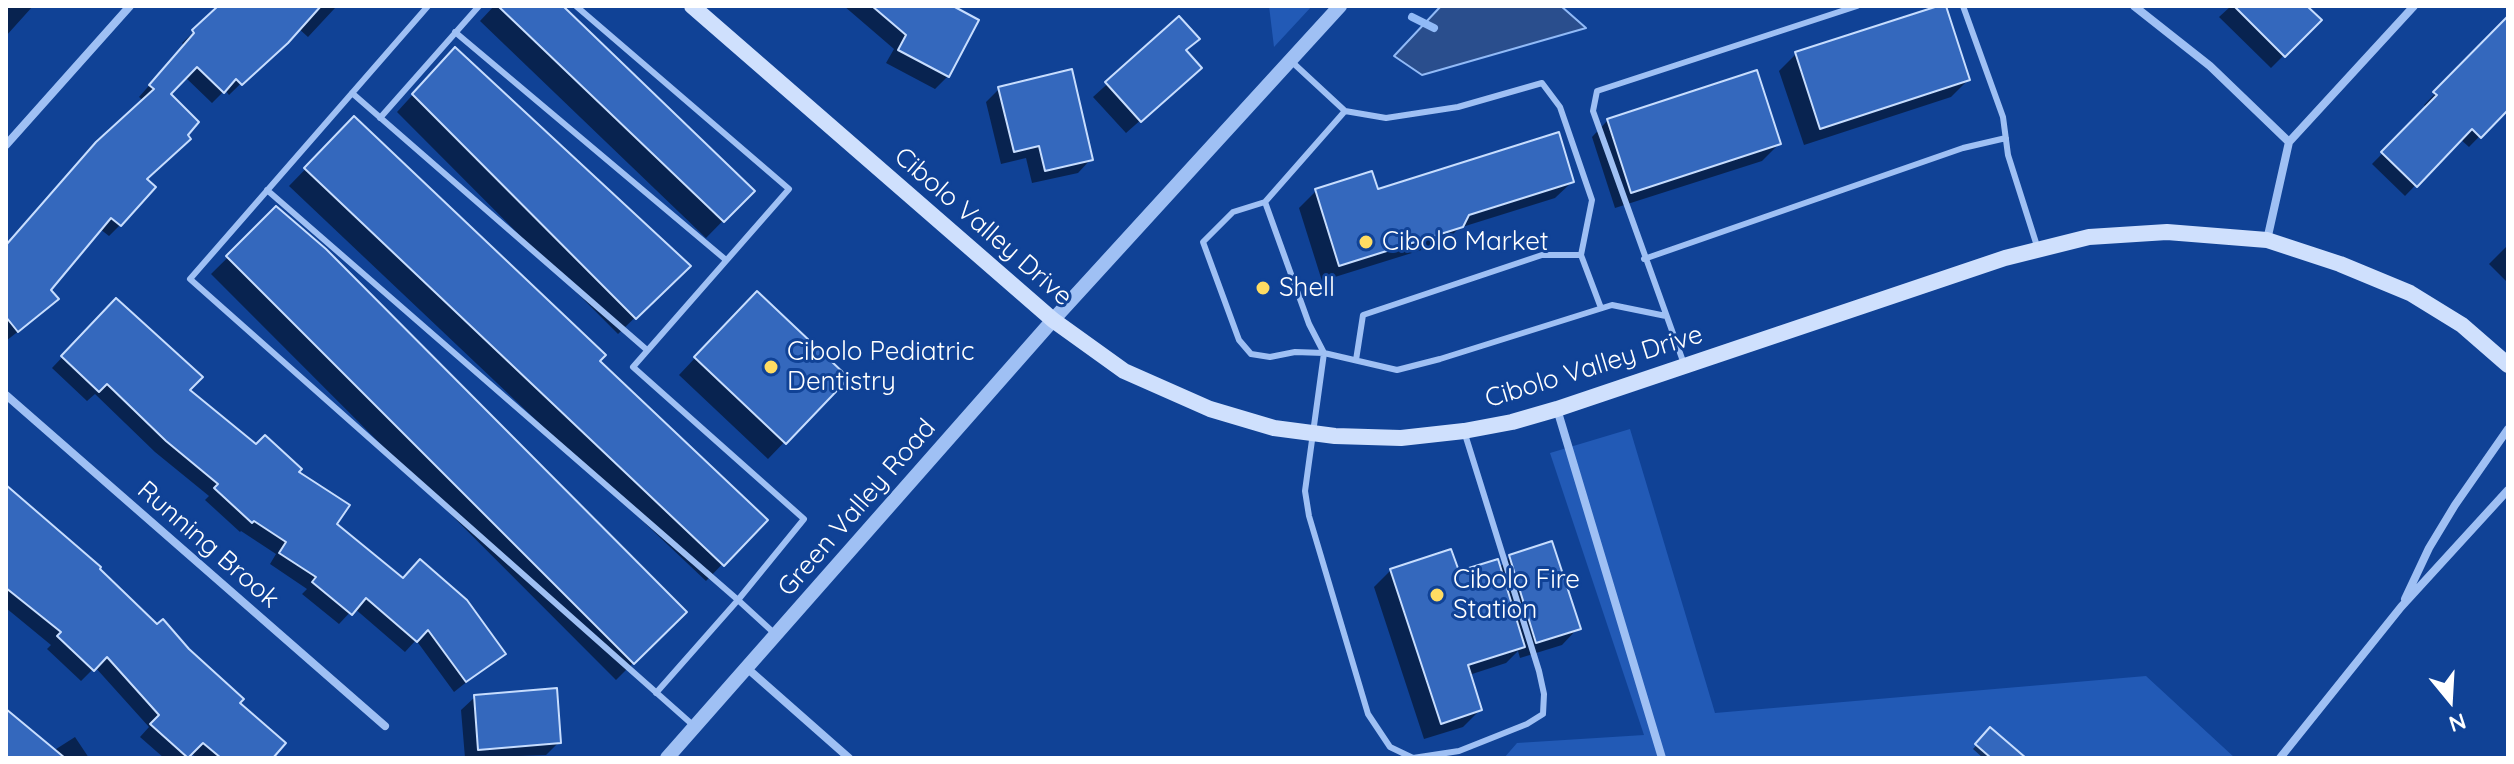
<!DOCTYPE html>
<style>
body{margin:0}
#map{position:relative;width:2514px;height:764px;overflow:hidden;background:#104296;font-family:Quicksand,sans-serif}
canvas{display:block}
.frame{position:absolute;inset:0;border:8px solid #fff;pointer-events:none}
.north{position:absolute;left:2410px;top:660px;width:80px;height:80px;-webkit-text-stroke:6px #104296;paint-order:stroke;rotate:162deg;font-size:22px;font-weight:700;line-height:32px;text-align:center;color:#fff}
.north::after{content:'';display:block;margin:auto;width:28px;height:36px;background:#fff;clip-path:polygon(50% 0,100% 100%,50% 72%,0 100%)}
</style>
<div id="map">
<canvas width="2514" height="764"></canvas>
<div class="frame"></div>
<div class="north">N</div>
</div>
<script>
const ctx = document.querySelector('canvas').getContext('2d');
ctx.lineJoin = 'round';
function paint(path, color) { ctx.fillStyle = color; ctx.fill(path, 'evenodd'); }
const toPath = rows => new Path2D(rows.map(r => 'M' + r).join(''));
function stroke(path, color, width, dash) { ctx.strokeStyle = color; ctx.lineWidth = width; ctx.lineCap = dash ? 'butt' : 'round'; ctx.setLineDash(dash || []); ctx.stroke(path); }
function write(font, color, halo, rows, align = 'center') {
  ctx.font = font + ' Quicksand,sans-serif'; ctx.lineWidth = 6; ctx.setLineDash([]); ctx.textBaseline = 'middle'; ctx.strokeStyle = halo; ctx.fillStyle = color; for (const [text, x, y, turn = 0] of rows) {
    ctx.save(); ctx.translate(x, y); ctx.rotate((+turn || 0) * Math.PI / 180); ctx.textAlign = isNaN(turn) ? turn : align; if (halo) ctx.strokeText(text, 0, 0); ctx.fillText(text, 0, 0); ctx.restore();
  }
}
paint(toPath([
 [1269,6,1312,6,1274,47],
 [1630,429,1715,713,2146,676,2235,758,1504,758,1517,743,1644,735,1550,453]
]), '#225ab6');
const water = toPath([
 [1441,6,1561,6,1586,28,1422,75,1394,56,1441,6]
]);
paint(water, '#2a4e8d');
stroke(water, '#91baf7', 2);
paint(toPath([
 [6,6,33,6,6,36],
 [221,6,332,6,335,8,308,37,298,28,229,95,225,90,212,103,185,77,169,94,185,136,144,180,120,225,109,236,100,229,49,290,45,310,6,341,6,247,144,101,139,97,184,46,182,43],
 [494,6,560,6,752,191,706,238,480,21],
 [844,6,949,6,948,76,935,89,886,63,894,49],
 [2231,6,2310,6,2307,9,2319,20,2271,68,2219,17],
 [2508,18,2508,107,2469,147,2460,139,2405,196,2372,164,2427,108,2424,105],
 [1179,19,1186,80,1126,133,1093,97],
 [1796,54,1968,80,1951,97,1804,145,1779,71],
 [438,67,688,266,618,334,397,112],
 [999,89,1091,159,1078,173,1032,183,1026,158,1001,164,986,102],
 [354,119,598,361,765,520,706,581,289,186],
 [1608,120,1779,144,1762,161,1615,208,1592,137],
 [1572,182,1555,198,1459,228,1444,243,1322,281,1299,208,1316,191,1377,191],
 [277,209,684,612,616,680,211,274],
 [2508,245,2508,283,2489,264],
 [740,310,846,378,768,459,679,375],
 [105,312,188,390,256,446,296,473,335,525,402,581,503,653,454,692,416,640,405,652,354,608,339,624,302,594,307,589,270,564,276,554,241,531,240,532,205,500,209,496,155,452,95,394,87,401,52,368],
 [6,486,237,704,271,758,197,758,191,753,187,758,164,758,140,737,149,727,95,667,81,681,47,649,51,645,6,608],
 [1510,557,1578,628,1562,645,1520,658,1518,651,1506,663,1469,675,1480,710,1463,727,1424,739,1374,587,1391,570,1457,574,1499,568],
 [475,697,559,742,546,755,465,758,461,710],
 [6,712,53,751,75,737,89,758,6,758],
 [1990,730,2004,758,1983,758,1973,749]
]), '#0007');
stroke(toPath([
 [1412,17,1434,28]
]), '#91baf7', 8);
const building = toPath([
 [218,6,321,6,288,43,242,85,236,79,224,93,197,67,171,94,199,122,188,135,191,139,147,179,156,187,121,226,111,218,51,290,59,299,18,332,6,317,6,245,96,142,154,89,149,85,194,33,192,30,218,6],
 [498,6,563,6,755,191,724,222,498,6],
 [872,6,953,6,979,20,949,77,898,50,906,35,872,6],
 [1938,6,1946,6,1970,80,1820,129,1795,52,1938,6],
 [2234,6,2307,6,2322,20,2285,57,2234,6],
 [1179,16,1200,39,1186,50,1202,68,1141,122,1105,82,1179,16],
 [2508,16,2508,110,2481,138,2472,129,2417,187,2381,152,2437,95,2433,92,2508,16],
 [455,47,691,266,636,319,412,94,455,47],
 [1072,69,1093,160,1045,171,1039,146,1014,152,998,87,1072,69],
 [1757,70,1781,144,1631,193,1607,119,1757,70],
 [354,116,606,355,600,361,768,520,724,566,304,168,354,116],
 [1559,132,1574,182,1469,215,1463,227,1339,266,1315,189,1372,171,1378,189,1559,132],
 [276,206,326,249,687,612,634,664,226,256,276,206],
 [757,291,849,378,786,444,694,357,757,291],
 [116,298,203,377,190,390,256,444,265,435,302,469,299,472,350,505,337,524,403,578,420,559,467,600,506,654,466,682,428,630,417,642,366,598,352,615,312,582,316,577,279,553,286,542,254,521,252,523,214,488,218,484,166,441,107,384,99,392,61,356,116,298],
 [6,485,101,567,100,569,157,624,163,619,189,649,244,699,240,703,286,743,273,758,221,758,203,743,188,758,150,724,159,715,107,657,94,671,57,636,61,632,6,588,6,485],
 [1552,541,1581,629,1536,643,1509,555,1552,541],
 [1451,549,1459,571,1498,559,1525,647,1468,665,1482,710,1441,724,1390,569,1451,549],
 [557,688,561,743,478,750,474,695,557,688],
 [6,709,65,758,6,758,6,709],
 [1990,727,2026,758,1991,758,1975,744,1990,727]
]);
paint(building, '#3468bd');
stroke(building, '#c7ddfe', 2);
stroke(toPath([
 [428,6,190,279,694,726],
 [576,6,789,189,633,367,804,519,738,600,774,633],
 [1963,6,2003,117,2008,155,2037,246],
 [455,32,726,260],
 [352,93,647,350],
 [1345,111,1386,118,1458,107,1542,83,1560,107,1592,200,1581,255,1601,308],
 [380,118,479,6],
 [267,190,738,600,656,693],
 [1265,202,1309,324,1324,353,1295,352,1270,357,1251,354,1239,340,1203,242,1233,212,1265,202,1345,111,1291,61],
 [1644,259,1963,148,2006,138],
 [1356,360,1363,315,1542,255,1581,255],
 [1684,364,1593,111,1597,91,1857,6],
 [1464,431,1539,671,1544,694,1543,714,1527,724,1459,751,1413,758,1390,747,1368,714,1309,516,1305,491,1324,353,1397,370,1440,359,1612,305,1666,316]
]), '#9fc0f4', 6);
stroke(toPath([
 [2134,6,2210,66,2289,142],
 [6,145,130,6],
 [2267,240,2289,142,2414,6],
 [6,395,385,726],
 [1557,409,1662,758],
 [2405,599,2429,548,2455,505,2508,429],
 [748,669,849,758],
 [2280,758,2401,607,2508,490]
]), '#9fc0f4', 8);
stroke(toPath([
 [667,758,1053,320,1340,6]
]), '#9fc0f4', 14);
stroke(toPath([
 [692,6,1053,320,1124,371,1210,409,1274,428,1335,436,1401,438,1464,431,1512,422,1557,409,2005,258,2089,237,2167,232,2267,240,2340,264,2410,293,2462,325,2508,365]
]), '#cfe0fd', 16);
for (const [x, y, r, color] of [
 [1366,242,8,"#ffdc62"],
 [1263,288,8,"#ffdc62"],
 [771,367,8,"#ffdc62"],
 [1437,595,8,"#ffdc62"]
]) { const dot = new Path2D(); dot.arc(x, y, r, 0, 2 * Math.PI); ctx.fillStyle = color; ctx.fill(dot); stroke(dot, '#104296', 3); }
write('26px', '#fff', '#104296', [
 ["Cibolo Valley Drive",983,227,41],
 ["Cibolo Valley Drive",1594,367,-17],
 ["Green Valley Road",857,508,-49],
 ["Running Brook",208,545,41]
]);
write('26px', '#fff', '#104296', [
 ["Cibolo Market",1382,242],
 ["Shell",1279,288],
 ["Cibolo Pediatric",787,352],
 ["Dentistry",787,382],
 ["Cibolo Fire",1453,580],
 ["Station",1453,610]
], 'left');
</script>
